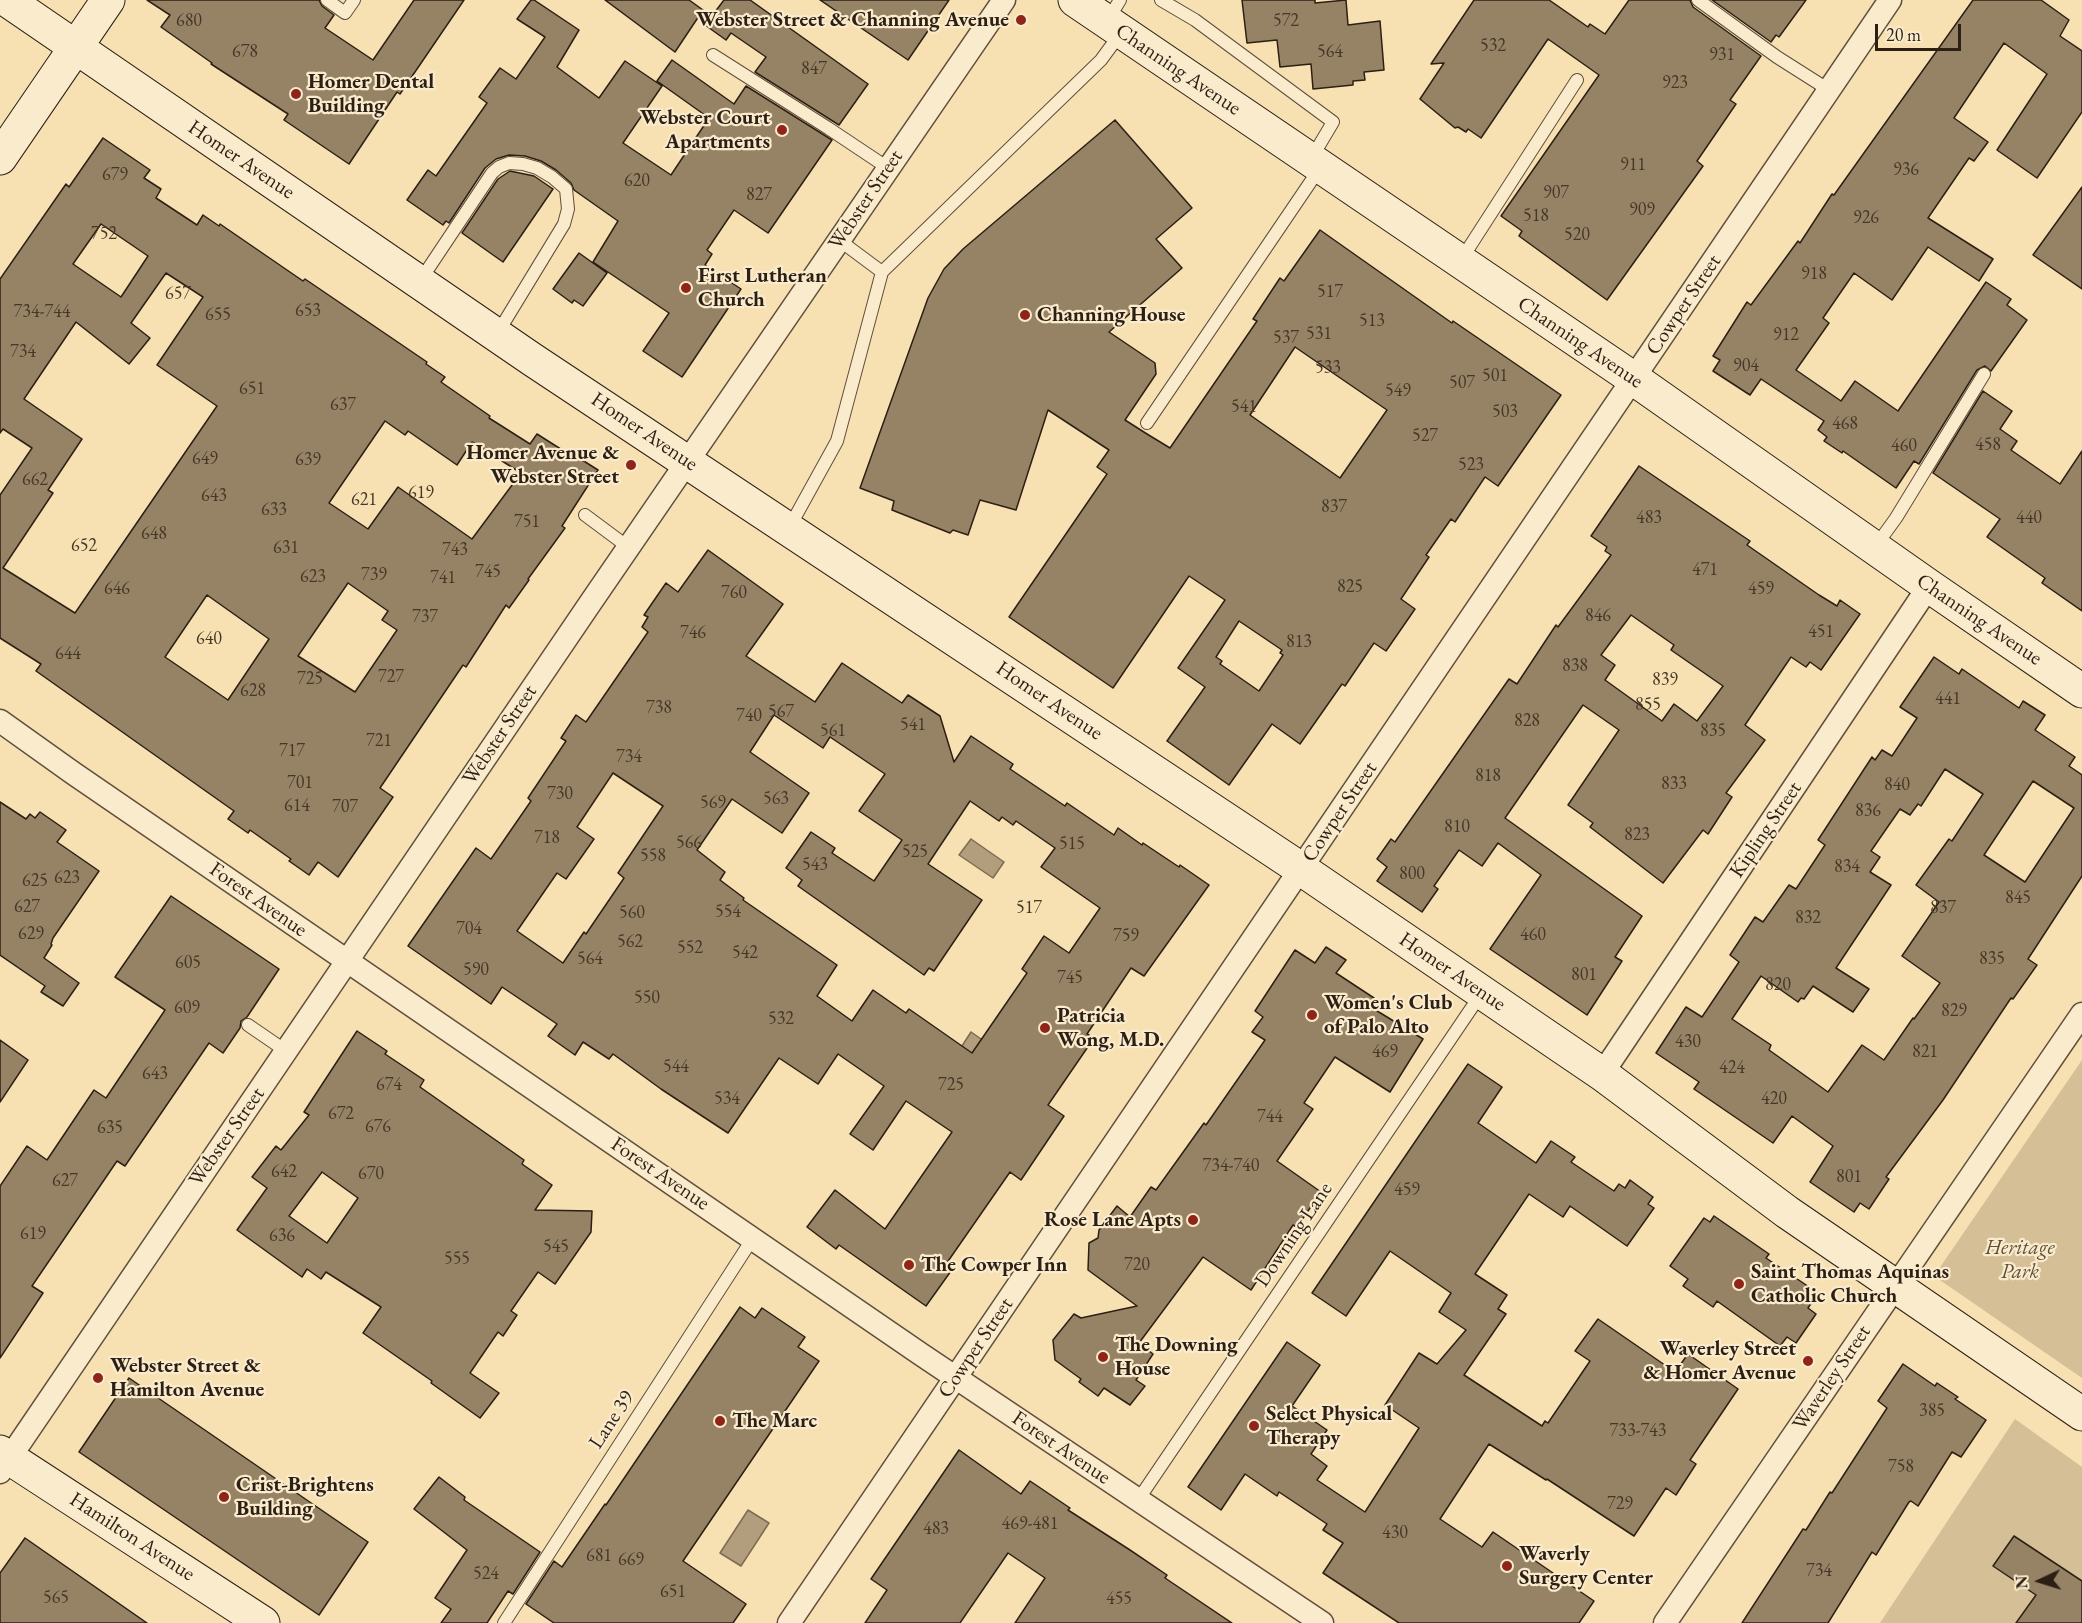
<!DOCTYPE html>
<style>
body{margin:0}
#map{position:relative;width:2082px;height:1623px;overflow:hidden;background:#f7e0b2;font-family:"EB Garamond",serif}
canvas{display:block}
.north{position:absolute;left:2010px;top:1551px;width:60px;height:60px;-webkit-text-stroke:4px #faebcd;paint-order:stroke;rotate:266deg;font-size:16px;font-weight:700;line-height:24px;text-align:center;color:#2c1f14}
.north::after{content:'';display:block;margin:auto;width:21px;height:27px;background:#2c1f14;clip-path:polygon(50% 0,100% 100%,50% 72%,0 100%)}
.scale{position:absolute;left:1875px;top:24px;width:86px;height:27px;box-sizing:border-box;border:3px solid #2c1f14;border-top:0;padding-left:8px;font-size:18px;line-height:21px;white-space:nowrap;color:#2c1f14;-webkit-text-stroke:4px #faebcd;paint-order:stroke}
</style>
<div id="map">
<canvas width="2082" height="1623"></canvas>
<div class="north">N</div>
<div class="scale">20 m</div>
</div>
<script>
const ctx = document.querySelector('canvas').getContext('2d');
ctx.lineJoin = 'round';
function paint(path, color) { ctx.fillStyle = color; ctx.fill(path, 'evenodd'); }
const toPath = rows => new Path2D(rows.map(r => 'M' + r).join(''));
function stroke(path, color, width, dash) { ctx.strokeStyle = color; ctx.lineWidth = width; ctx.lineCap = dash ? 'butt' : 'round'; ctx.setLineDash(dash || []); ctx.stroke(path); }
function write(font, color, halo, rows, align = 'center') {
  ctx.font = font + ' "EB Garamond",serif'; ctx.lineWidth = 4.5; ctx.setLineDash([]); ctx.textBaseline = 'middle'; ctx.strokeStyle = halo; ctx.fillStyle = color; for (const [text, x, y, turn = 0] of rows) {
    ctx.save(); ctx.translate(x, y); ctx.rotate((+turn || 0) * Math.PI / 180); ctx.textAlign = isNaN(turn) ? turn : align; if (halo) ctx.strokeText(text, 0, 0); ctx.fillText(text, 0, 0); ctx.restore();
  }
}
paint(toPath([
 [2082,1060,2082,1378,1934,1276],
 [2015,1419,2082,1467,2082,1623,1880,1623]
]), '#d4bf97');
const water = toPath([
 [971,839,1004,862,993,878,959,855,971,839],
 [971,1032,1013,1061,1002,1077,960,1049,971,1032],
 [748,1510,769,1523,741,1566,720,1553,748,1510]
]);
paint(water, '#b29e7c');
stroke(water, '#7c6b52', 1.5);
const building = toPath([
 [147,0,319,0,322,6,334,15,325,28,373,60,414,0,464,0,400,94,397,92,349,164,284,120,288,114,211,64,212,63,161,27,170,15,147,0],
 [531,0,534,0,579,30,557,67,599,98,625,61,662,86,623,143,671,175,709,118,657,81,672,60,734,104,746,86,832,140,768,233,734,210,707,250,712,254,705,265,741,289,682,377,643,351,669,313,593,262,618,221,574,190,571,183,556,170,541,161,525,156,509,155,496,159,485,168,449,223,446,221,443,225,407,200,428,170,436,176,487,103,479,97,500,68,516,79,545,37,517,19,531,0],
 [605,0,689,0,703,10,675,52,605,0],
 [724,0,750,0,868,84,839,125,755,72,766,57,731,33,726,40,705,25,724,0],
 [820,0,949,0,908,60,820,0],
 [1242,0,1315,0,1315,3,1346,0,1348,25,1380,21,1384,70,1364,72,1365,80,1353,81,1353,85,1313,89,1311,64,1280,67,1277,40,1247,43,1242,0],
 [1474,0,1549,0,1588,27,1590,24,1605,34,1629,0,1690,0,1693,7,1761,56,1730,100,1736,104,1697,161,1703,166,1607,300,1519,236,1522,231,1501,216,1599,75,1548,39,1481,138,1468,129,1466,132,1458,127,1455,128,1420,99,1444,63,1431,64,1474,0],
 [1712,0,1806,0,1779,37,1776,35,1771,42,1712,0],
 [1973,0,2041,0,2069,20,2060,36,2082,51,2082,112,2037,178,1997,150,2047,74,2004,43,1954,118,1988,142,1974,161,1969,158,1928,218,1993,259,1979,281,1928,247,1892,300,1854,273,1823,318,1829,323,1796,370,1841,401,1855,381,1898,411,1986,282,2011,299,2007,305,2027,320,1991,371,1985,366,1977,370,1919,464,1914,461,1896,488,1843,451,1842,453,1824,441,1827,437,1818,430,1824,421,1761,379,1750,395,1713,371,1720,360,1713,356,1747,302,1751,305,1798,241,1800,243,1832,194,1834,195,1973,0],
 [1115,120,1192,208,1156,239,1182,268,1109,332,1155,363,1156,374,1125,420,1147,434,1170,448,1257,321,1253,319,1280,278,1284,281,1320,230,1452,323,1453,321,1561,395,1498,486,1485,477,1455,522,1451,519,1426,555,1429,557,1401,599,1415,609,1386,651,1374,643,1345,686,1342,684,1300,744,1272,724,1229,785,1167,741,1205,687,1178,668,1225,600,1189,576,1113,688,1009,617,1107,474,1097,467,1109,450,1048,410,1016,510,980,500,968,535,953,530,950,533,892,510,894,501,860,488,928,298,944,269,963,249,1115,120],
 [1295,347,1387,410,1340,478,1250,415,1295,347],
 [1239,621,1282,650,1280,653,1283,655,1259,691,1220,664,1222,661,1216,657,1239,621],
 [103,138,150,170,144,178,161,189,156,198,197,225,203,215,219,226,220,224,303,281,305,279,427,362,426,364,445,377,441,382,490,416,489,418,530,444,537,434,578,460,579,458,598,470,562,526,565,528,528,579,529,580,509,608,506,605,466,667,463,665,380,788,393,797,338,877,318,862,309,875,289,861,291,859,250,830,248,833,228,819,234,811,36,671,41,664,0,638,0,495,32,448,3,429,0,433,0,279,66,184,69,187,103,138],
 [101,224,148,256,121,297,73,264,101,224],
 [166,273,203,297,157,365,217,406,75,613,3,568,53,493,48,490,82,439,24,399,76,322,129,364,150,338,131,323,166,273],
 [385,421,405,435,408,431,457,465,472,442,521,473,472,539,398,487,368,529,329,503,385,421],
 [348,583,388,611,382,620,397,630,355,692,298,656,348,583],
 [207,595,269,639,228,700,165,657,207,595],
 [510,171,534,176,553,189,503,262,462,233,498,179,510,171],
 [2082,187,2082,289,2033,255,2082,187],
 [579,253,607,273,583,306,574,300,572,303,553,289,579,253],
 [1983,391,2012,411,2000,429,2017,441,2011,450,2060,484,2082,451,2082,611,2042,583,2045,578,1987,537,2000,519,1933,473,1983,391],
 [1639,466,1750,541,1747,545,1819,595,1837,606,1840,600,1860,614,1821,670,1810,662,1806,667,1791,657,1745,725,1765,740,1726,793,1732,797,1708,834,1703,830,1663,883,1590,827,1593,823,1568,805,1619,730,1583,705,1505,818,1642,916,1615,957,1622,961,1587,1015,1490,949,1541,875,1498,843,1482,866,1459,850,1434,886,1438,889,1422,912,1377,881,1387,867,1377,859,1391,839,1395,842,1509,679,1517,684,1556,625,1558,627,1611,555,1605,551,1607,547,1591,536,1639,466],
 [1631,615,1674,645,1671,650,1723,686,1697,721,1674,704,1662,721,1605,680,1615,665,1601,655,1631,615],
 [708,550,783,604,746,656,815,702,842,663,902,703,908,695,940,716,954,762,971,736,1013,764,1010,769,1065,806,1067,803,1114,835,1118,828,1142,845,1143,843,1179,867,1180,865,1209,885,1144,976,1131,968,1087,1034,1094,1038,1048,1105,1064,1116,1021,1180,1010,1172,944,1267,951,1271,926,1306,839,1245,836,1249,807,1227,835,1190,885,1229,952,1132,906,1101,873,1150,850,1134,884,1086,838,1054,818,1084,779,1058,728,1133,661,1089,613,1054,609,1059,583,1042,575,1055,548,1036,557,1024,502,987,491,1004,408,946,476,848,491,859,531,801,528,798,566,741,561,738,576,715,586,722,648,632,642,627,648,617,644,615,666,583,678,592,708,550],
 [774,715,823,748,830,737,885,774,859,811,902,840,874,881,832,853,835,848,811,832,786,868,802,880,798,886,924,975,929,968,934,971,982,900,928,864,970,801,999,821,1002,817,1013,825,1016,821,1055,848,1041,867,1100,908,1069,953,1044,936,1022,969,1027,973,972,1053,909,1009,906,1013,873,990,852,1021,817,996,837,965,743,900,744,898,720,880,725,872,697,850,732,799,782,833,809,793,750,752,774,715],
 [613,773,663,806,618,873,624,878,586,934,584,932,563,963,517,931,557,873,566,879,594,839,577,827,613,773],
 [1934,657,1959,674,1962,669,2019,708,2023,701,2045,715,2035,730,2075,757,2069,766,2082,775,2082,876,2028,959,2037,965,2013,999,2011,998,1943,1100,1886,1177,1889,1179,1869,1209,1860,1203,1854,1212,1810,1182,1833,1146,1792,1116,1773,1143,1694,1089,1699,1082,1656,1053,1686,1007,1702,1017,1739,962,1730,955,1755,917,1763,922,1789,885,1796,889,1825,845,1818,840,1872,757,1875,760,1882,750,1892,756,1917,718,1900,707,1934,657],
 [1945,769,1983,794,1952,841,1949,839,1916,885,1939,902,1902,956,1940,983,1914,1019,1913,1018,1884,1060,1862,1045,1828,1092,1769,1050,1771,1045,1732,1019,1761,976,1798,1002,1801,998,1804,999,1813,986,1853,1012,1869,989,1836,968,1891,885,1870,872,1880,857,1871,851,1900,809,1910,815,1918,804,1921,806,1945,769],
 [2033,781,2074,808,2025,882,1984,855,2033,781],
 [0,802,26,819,30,814,35,818,40,812,66,830,57,842,99,871,53,938,51,944,52,945,44,958,79,983,63,1006,41,992,45,986,0,955,0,802],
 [171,896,279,969,247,1017,241,1021,240,1028,223,1053,209,1043,125,1166,117,1161,32,1286,43,1293,0,1358,0,1186,27,1146,47,1160,94,1090,106,1098,165,1010,115,977,171,896],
 [1326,947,1346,960,1336,973,1374,998,1369,1006,1423,1039,1390,1092,1335,1057,1304,1103,1313,1109,1277,1161,1321,1192,1297,1227,1293,1225,1251,1290,1203,1257,1139,1343,1153,1354,1136,1380,1145,1386,1130,1405,1104,1388,1098,1396,1079,1382,1081,1379,1055,1360,1053,1340,1074,1314,1081,1318,1137,1306,1088,1270,1089,1243,1098,1238,1099,1230,1117,1206,1130,1217,1151,1187,1156,1190,1204,1123,1206,1125,1265,1040,1252,1032,1263,1017,1255,1011,1295,950,1315,963,1326,947],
 [357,1031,387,1051,385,1054,424,1080,420,1087,524,1160,522,1164,552,1185,535,1210,592,1211,591,1232,555,1284,538,1272,511,1311,517,1315,503,1336,498,1332,470,1373,499,1393,480,1418,431,1383,432,1381,363,1333,381,1307,326,1272,321,1279,307,1269,302,1277,237,1230,267,1188,252,1177,276,1146,281,1150,309,1115,304,1112,357,1031],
 [322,1172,358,1198,327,1243,289,1216,322,1172],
 [0,1040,28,1060,0,1102,0,1040],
 [1468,1064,1502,1087,1478,1123,1536,1163,1551,1141,1575,1157,1571,1162,1614,1191,1619,1184,1625,1188,1630,1180,1653,1197,1648,1204,1654,1208,1627,1246,1570,1206,1563,1217,1529,1194,1475,1274,1507,1295,1498,1309,1506,1314,1464,1375,1542,1426,1545,1421,1548,1423,1590,1361,1575,1351,1598,1319,1675,1372,1688,1354,1738,1389,1690,1460,1696,1464,1676,1495,1666,1488,1634,1536,1547,1479,1546,1480,1489,1444,1440,1519,1482,1547,1493,1532,1594,1601,1579,1623,1399,1623,1323,1573,1343,1543,1323,1530,1327,1524,1279,1492,1277,1496,1245,1474,1221,1510,1188,1487,1287,1342,1320,1365,1292,1406,1327,1430,1311,1454,1327,1466,1317,1480,1365,1512,1419,1428,1385,1405,1419,1353,1437,1364,1466,1330,1439,1312,1451,1293,1390,1251,1346,1316,1312,1293,1468,1064],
 [1714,1216,1769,1254,1766,1258,1818,1293,1808,1308,1816,1314,1796,1343,1787,1337,1780,1346,1717,1301,1713,1307,1683,1286,1688,1279,1670,1266,1704,1218,1710,1222,1714,1216],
 [740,1307,755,1318,762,1308,805,1337,798,1347,819,1361,683,1561,746,1604,733,1623,554,1623,526,1604,554,1561,562,1567,605,1504,606,1505,740,1307],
 [1903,1364,1935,1386,1937,1383,1958,1397,1955,1399,1986,1420,1961,1457,1952,1452,1918,1506,1911,1501,1909,1502,1876,1555,1872,1552,1828,1623,1742,1623,1803,1529,1806,1530,1830,1492,1832,1493,1887,1408,1878,1401,1903,1364],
 [129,1378,368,1542,319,1615,79,1452,129,1378],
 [959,1450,1021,1494,1030,1481,1070,1508,1068,1510,1130,1550,1167,1575,1165,1578,1232,1623,1015,1623,1045,1578,1008,1553,960,1623,865,1623,887,1590,871,1579,959,1450],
 [439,1477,465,1497,464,1500,540,1552,513,1594,508,1591,487,1623,441,1623,451,1609,435,1598,467,1550,414,1509,439,1477],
 [2014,1536,2082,1581,2082,1623,2016,1623,2036,1595,1993,1566,2014,1536],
 [25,1538,147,1623,0,1623,0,1573,25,1538]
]);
paint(building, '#968366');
stroke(building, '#2c1f14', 1.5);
const lane = toPath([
 [327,0,345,13,354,0],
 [1161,0,1195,20,1333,122,1311,159],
 [1698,0,1777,57,1829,90],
 [1107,21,1120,0],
 [713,55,828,128,888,168],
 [1461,260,1577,80],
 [882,272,1101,60,1120,34],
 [420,281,492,173,499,167,509,163,523,164,537,168,552,177,566,189,568,209,564,224,497,334],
 [1147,423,1320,168],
 [585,515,628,547],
 [789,528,837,441,882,272,839,240],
 [1875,547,1896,518,1984,374],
 [248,1025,286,1051],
 [1138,1500,1481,994],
 [504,1623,753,1238]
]);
const street = toPath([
 [0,721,73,773,922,1355,1322,1623],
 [1602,1074,1929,586],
 [0,1472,591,602,1004,0],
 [789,1623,1890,0],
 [1665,1623,2082,1014]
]);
const secondary = toPath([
 [7,0,533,360,1301,869,1524,1021,1602,1074,1787,1212,2082,1414],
 [1075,0,1634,379,1929,586,2082,691],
 [0,158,108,0],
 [0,1452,263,1623]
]);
stroke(lane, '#5f4f3c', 14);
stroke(street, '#5f4f3c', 25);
stroke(secondary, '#2c1f14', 35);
stroke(lane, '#faebcd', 12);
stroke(street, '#faebcd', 22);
stroke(secondary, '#faebcd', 33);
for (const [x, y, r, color] of [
 [1021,20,6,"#8f2418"],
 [296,94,6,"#8f2418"],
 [782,130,6,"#8f2418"],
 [686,288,6,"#8f2418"],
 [1025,315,6,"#8f2418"],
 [631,465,6,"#8f2418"],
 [1312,1015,6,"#8f2418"],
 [1045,1028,6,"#8f2418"],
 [1193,1220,6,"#8f2418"],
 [909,1265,6,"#8f2418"],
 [1739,1284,6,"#8f2418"],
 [1103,1357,6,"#8f2418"],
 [1808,1361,6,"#8f2418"],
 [98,1378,6,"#8f2418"],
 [720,1421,6,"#8f2418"],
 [1254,1426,6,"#8f2418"],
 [224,1497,6,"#8f2418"],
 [1507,1566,6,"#8f2418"]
]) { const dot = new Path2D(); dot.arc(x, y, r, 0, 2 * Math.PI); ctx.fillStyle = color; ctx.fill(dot); stroke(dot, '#faebcd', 2); }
write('18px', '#463828', null, [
 ["680",189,21],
 ["572",1286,21],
 ["532",1493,46],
 ["678",245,52],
 ["564",1330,52],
 ["931",1722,55],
 ["847",814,69],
 ["923",1675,83],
 ["911",1633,165],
 ["936",1906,170],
 ["679",115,175],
 ["620",637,181],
 ["907",1556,193],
 ["827",759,195],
 ["909",1642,210],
 ["518",1536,216],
 ["926",1866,218],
 ["752",104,234],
 ["520",1577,235],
 ["918",1814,274],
 ["517",1330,292],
 ["657",178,294],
 ["653",308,311],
 ["734-744",42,312],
 ["655",218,315],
 ["513",1372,321],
 ["531",1319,334],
 ["912",1786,335],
 ["537",1286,338],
 ["734",23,352],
 ["904",1746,366],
 ["533",1328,368],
 ["501",1495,376],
 ["507",1462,383],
 ["651",252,389],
 ["549",1398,391],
 ["637",343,405],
 ["541",1244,407],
 ["503",1505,412],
 ["468",1845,424],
 ["527",1425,436],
 ["458",1988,445],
 ["460",1904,446],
 ["649",205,459],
 ["639",308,460],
 ["523",1471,465],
 ["662",35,480],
 ["619",421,493],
 ["643",214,496],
 ["621",364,500],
 ["837",1334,507],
 ["633",274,510],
 ["483",1649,518],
 ["440",2029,518],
 ["751",527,522],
 ["648",154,534],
 ["652",84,546],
 ["631",286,548],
 ["743",455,550],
 ["471",1705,570],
 ["745",488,572],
 ["739",374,575],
 ["623",313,577],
 ["741",443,578],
 ["825",1350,587],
 ["646",117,589],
 ["459",1761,589],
 ["760",734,593],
 ["846",1598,616],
 ["737",425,617],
 ["451",1821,632],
 ["746",693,633],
 ["640",209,639],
 ["813",1299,642],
 ["644",68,654],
 ["838",1575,666],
 ["727",391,677],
 ["725",310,679],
 ["839",1665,680],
 ["628",253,691],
 ["441",1948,699],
 ["855",1648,705],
 ["738",659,708],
 ["567",781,712],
 ["740",749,716],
 ["828",1527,721],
 ["541",913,725],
 ["561",833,731],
 ["835",1713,731],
 ["721",379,741],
 ["717",292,751],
 ["734",629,757],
 ["818",1488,776],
 ["701",300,783],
 ["833",1674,784],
 ["840",1897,785],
 ["730",560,794],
 ["563",776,799],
 ["569",713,803],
 ["614",297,806],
 ["707",345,807],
 ["836",1868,811],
 ["810",1457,827],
 ["823",1637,835],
 ["718",547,838],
 ["566",689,843],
 ["515",1072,844],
 ["525",915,852],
 ["558",653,856],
 ["543",815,865],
 ["834",1847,867],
 ["800",1412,874],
 ["623",67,878],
 ["625",35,881],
 ["845",2018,898],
 ["627",27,907],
 ["517",1029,908],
 ["837",1943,908],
 ["554",728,912],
 ["560",632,913],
 ["832",1808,918],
 ["704",469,929],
 ["629",31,934],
 ["460",1533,935],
 ["759",1126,936],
 ["562",630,942],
 ["552",690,948],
 ["542",745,953],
 ["564",590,959],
 ["835",1992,959],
 ["605",188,963],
 ["590",476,970],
 ["801",1584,975],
 ["745",1070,978],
 ["820",1778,985],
 ["550",647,998],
 ["609",187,1008],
 ["829",1954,1011],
 ["532",781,1019],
 ["430",1688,1042],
 ["469",1385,1052],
 ["821",1925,1052],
 ["544",676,1067],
 ["424",1732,1068],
 ["643",155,1074],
 ["674",389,1085],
 ["725",951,1085],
 ["534",727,1099],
 ["420",1774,1099],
 ["672",341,1114],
 ["744",1270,1117],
 ["676",378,1127],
 ["635",110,1128],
 ["734-740",1231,1166],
 ["642",284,1172],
 ["670",371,1174],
 ["801",1849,1177],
 ["627",65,1181],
 ["459",1407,1190],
 ["619",33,1234],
 ["636",282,1236],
 ["545",556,1247],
 ["555",457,1259],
 ["720",1137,1265],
 ["385",1932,1411],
 ["733-743",1638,1431],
 ["758",1901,1467],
 ["729",1620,1504],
 ["469-481",1030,1524],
 ["483",936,1529],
 ["430",1395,1533],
 ["681",599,1556],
 ["669",631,1560],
 ["734",1819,1571],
 ["524",486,1574],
 ["651",673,1592],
 ["565",56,1598],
 ["455",1119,1599]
]);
write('bold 21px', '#2c1f14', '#faebcd', [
 ["Webster Street & Channing Avenue",1009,20,"right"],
 ["Homer Dental",308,82],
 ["Building",308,106],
 ["Webster Court",770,118,"right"],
 ["Apartments",770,142,"right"],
 ["First Lutheran",698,276],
 ["Church",698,300],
 ["Channing House",1037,315],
 ["Homer Avenue &",619,453,"right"],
 ["Webster Street",619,477,"right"],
 ["Women's Club",1324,1003],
 ["of Palo Alto",1324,1027],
 ["Patricia",1057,1016],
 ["Wong, M.D.",1057,1040],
 ["Rose Lane Apts",1181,1220,"right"],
 ["The Cowper Inn",921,1265],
 ["Saint Thomas Aquinas",1751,1272],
 ["Catholic Church",1751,1296],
 ["The Downing",1115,1345],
 ["House",1115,1369],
 ["Waverley Street",1796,1349,"right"],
 ["& Homer Avenue",1796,1373,"right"],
 ["Webster Street &",110,1366],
 ["Hamilton Avenue",110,1390],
 ["Select Physical",1266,1414],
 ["Therapy",1266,1438],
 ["The Marc",732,1421],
 ["Crist-Brightens",236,1485],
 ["Building",236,1509],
 ["Waverly",1519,1554],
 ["Surgery Center",1519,1578]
], 'left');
write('21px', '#2c1f14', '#faebcd', [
 ["Channing Avenue",1178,70,34],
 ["Homer Avenue",241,160,34],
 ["Webster Street",866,200,-56],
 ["Cowper Street",1684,305,-56],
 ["Channing Avenue",1580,343,34],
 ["Homer Avenue",644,432,34],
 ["Channing Avenue",1979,620,34],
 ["Homer Avenue",1049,701,34],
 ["Webster Street",500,735,-56],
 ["Cowper Street",1340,812,-56],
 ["Kipling Street",1766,830,-56],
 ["Forest Avenue",258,900,35],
 ["Homer Avenue",1452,972,34],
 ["Webster Street",227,1137,-55],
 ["Forest Avenue",660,1174,34],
 ["Downing Lane",1294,1235,-56],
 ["Cowper Street",976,1348,-56],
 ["Waverley Street",1832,1378,-56],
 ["Lane 39",612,1420,-57],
 ["Forest Avenue",1061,1448,34],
 ["Hamilton Avenue",132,1537,33]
]);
write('italic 21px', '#5e4f3b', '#faebcd', [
 ["Heritage",2020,1248],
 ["Park",2020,1272]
]);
</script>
